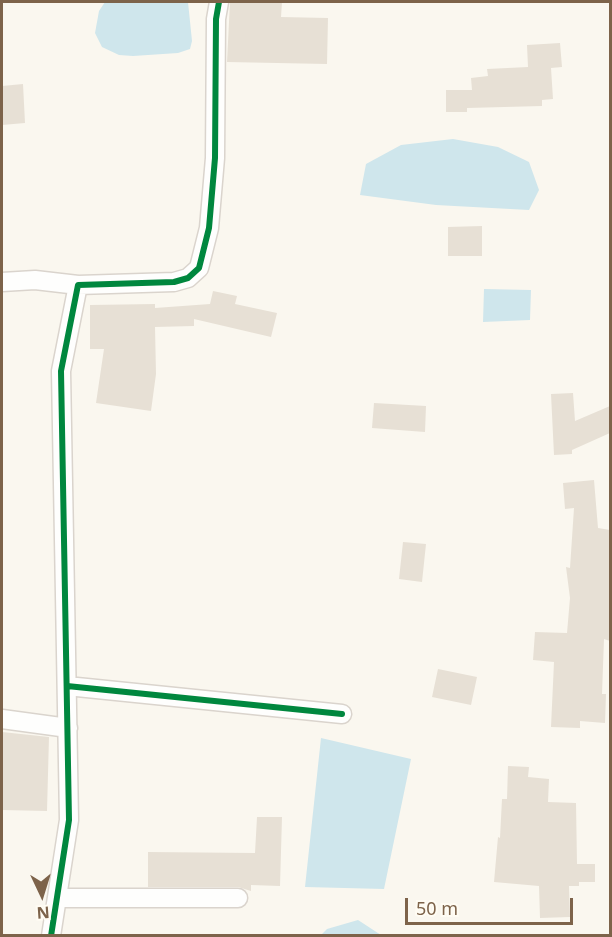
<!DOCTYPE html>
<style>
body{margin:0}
#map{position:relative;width:612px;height:937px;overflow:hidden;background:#faf7ef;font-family:"Noto Sans",sans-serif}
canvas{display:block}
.frame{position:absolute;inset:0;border:3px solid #7d634a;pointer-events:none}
.north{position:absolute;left:12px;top:865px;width:60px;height:60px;-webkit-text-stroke:4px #fffcf3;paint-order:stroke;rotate:176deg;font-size:16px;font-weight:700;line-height:24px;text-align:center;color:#7d634a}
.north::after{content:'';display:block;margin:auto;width:21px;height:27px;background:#7d634a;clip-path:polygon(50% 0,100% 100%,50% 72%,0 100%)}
.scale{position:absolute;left:405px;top:898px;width:168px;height:27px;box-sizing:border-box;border:3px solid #7d634a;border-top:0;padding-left:8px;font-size:18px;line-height:21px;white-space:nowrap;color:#7d634a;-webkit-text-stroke:4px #fffcf3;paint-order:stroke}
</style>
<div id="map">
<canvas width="612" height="937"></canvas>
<div class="frame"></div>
<div class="north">N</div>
<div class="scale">50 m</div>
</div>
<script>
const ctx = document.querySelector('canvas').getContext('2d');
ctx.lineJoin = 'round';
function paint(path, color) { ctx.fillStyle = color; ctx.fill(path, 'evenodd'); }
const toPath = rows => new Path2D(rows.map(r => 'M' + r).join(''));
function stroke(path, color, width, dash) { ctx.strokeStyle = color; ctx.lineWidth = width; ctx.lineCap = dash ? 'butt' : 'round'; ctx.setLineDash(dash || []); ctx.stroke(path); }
paint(toPath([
 [105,2,188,2,192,41,190,49,178,53,133,56,119,55,102,47,95,33,99,11],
 [453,139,498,147,529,162,539,190,529,210,436,205,360,195,366,164,401,145],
 [484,289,531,290,530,320,483,322],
 [321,738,411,759,384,889,305,887],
 [358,920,381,935,321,935,327,929]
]), '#cfe6ec');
paint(toPath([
 [230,2,282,2,281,17,328,18,327,64,227,62],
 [560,43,562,67,551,68,553,99,542,100,542,106,467,108,467,112,446,112,446,90,472,90,471,78,488,76,487,69,528,67,527,45],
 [23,84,25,123,2,125,2,86],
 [482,226,482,256,448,256,448,227],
 [213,291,237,296,235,304,277,313,271,337,194,319,194,326,155,327,156,374,151,411,96,403,104,349,90,349,90,305,155,304,155,308,210,304],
 [573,393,575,421,610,406,610,433,572,450,572,454,554,455,551,394],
 [374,403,426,406,425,432,372,428],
 [594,480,598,528,610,530,610,641,604,639,602,694,606,694,605,723,580,721,580,728,551,727,554,662,533,660,535,632,567,633,570,598,566,567,570,568,574,508,565,509,563,483],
 [403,542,426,544,422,582,399,579],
 [438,669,477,677,471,705,432,697],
 [2,732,49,737,47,811,2,810],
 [508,766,529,767,528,777,549,779,548,802,576,803,577,864,595,864,595,882,579,882,579,886,569,886,570,917,540,918,539,886,494,882,498,837,500,838,502,799,507,799],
 [257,817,282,817,280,886,251,885,251,891,238,887,148,887,148,852,255,853]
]), '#e7e0d5');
const minor = toPath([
 [2,282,35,280,78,285],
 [67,686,342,714],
 [2,719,68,728],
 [57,898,238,898],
 [51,936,69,820,61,371,78,285,174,282,188,278,199,268,209,228,215,158,216,19,219,2]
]);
stroke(minor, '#dad4cd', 21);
stroke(minor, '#fefefd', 18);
stroke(toPath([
 [67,686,342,714],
 [51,936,69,820,61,371,78,285,174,282,188,278,199,268,209,228,215,158,216,19,219,2]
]), '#00873e', 6);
</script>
